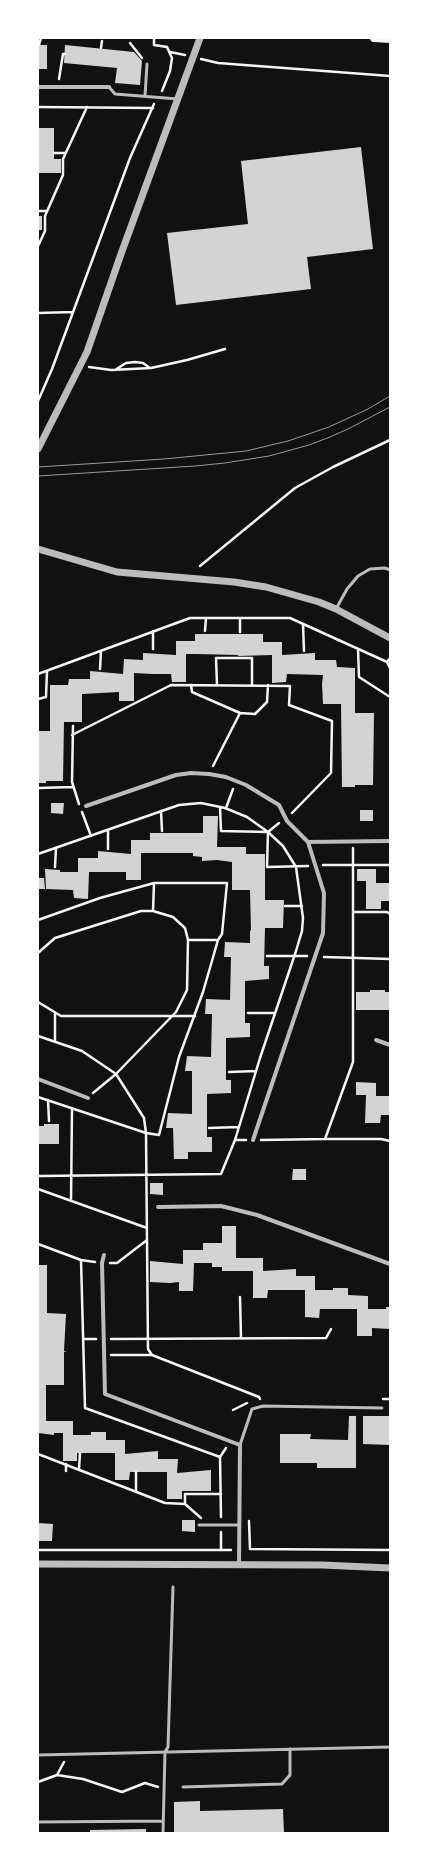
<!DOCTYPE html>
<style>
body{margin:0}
#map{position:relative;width:428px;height:1871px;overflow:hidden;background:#111;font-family:Montserrat,sans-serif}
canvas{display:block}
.frame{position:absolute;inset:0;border:39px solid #fff;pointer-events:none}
</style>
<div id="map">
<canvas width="428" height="1871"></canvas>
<div class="frame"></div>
</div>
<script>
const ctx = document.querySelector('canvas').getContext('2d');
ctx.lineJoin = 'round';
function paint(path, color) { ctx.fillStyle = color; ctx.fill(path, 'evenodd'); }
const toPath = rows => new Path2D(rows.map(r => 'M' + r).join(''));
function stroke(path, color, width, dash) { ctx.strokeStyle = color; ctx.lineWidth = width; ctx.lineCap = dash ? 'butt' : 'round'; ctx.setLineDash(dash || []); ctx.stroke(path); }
paint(toPath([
 [38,45,47,45,47,69,38,69],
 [65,45,134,52,142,61,140,85,115,83,117,68,64,63],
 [39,128,54,128,54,159,61,159,61,173,38,173],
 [361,147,373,249,307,257,311,289,176,305,167,233,248,224,241,161],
 [38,216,42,216,42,230,38,230],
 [195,634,263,634,263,642,282,642,282,655,315,653,315,660,336,660,337,667,355,668,355,713,374,713,373,785,355,785,355,787,342,787,341,704,323,704,322,684,323,675,287,674,286,682,272,683,272,655,238,656,238,655,196,654,186,654,186,682,172,682,171,674,152,674,134,673,134,701,119,701,119,692,82,694,82,722,64,722,63,781,46,781,46,783,38,783,38,731,50,731,50,685,68,685,69,679,90,679,90,671,123,674,124,659,143,660,143,653,176,655,176,641,195,641],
 [51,803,64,803,63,814,51,813],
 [360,810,373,810,373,821,360,821],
 [203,816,218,816,217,847,246,847,246,854,265,854,265,900,284,900,283,928,265,928,264,966,269,966,269,979,245,981,245,1023,250,1023,250,1037,226,1038,226,1080,231,1080,231,1093,207,1094,207,1137,212,1137,212,1152,188,1152,188,1159,174,1159,173,1128,166,1128,168,1113,192,1114,192,1071,185,1071,187,1056,211,1057,212,1014,205,1014,206,999,230,1000,231,957,224,957,225,942,250,943,250,931,251,930,250,890,232,890,232,862,217,860,202,861,202,857,193,856,193,853,141,853,141,880,126,880,126,872,89,872,88,899,74,898,73,890,46,889,45,869,60,870,60,872,78,872,78,858,98,858,98,851,131,854,131,840,150,840,150,833,203,833],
 [357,869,376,869,376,883,390,883,390,901,381,901,381,909,366,909,366,881,357,881],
 [38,878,44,878,45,889,38,889],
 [370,990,385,990,385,992,390,992,390,1010,356,1010,356,992,370,992],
 [356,1082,376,1083,376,1096,390,1096,390,1115,381,1115,380,1123,365,1123,366,1095,356,1095],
 [44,1124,59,1124,59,1144,38,1144,38,1126,44,1126],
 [293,1169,306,1169,306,1180,292,1180],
 [150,1183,163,1183,163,1195,150,1194],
 [222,1226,236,1226,236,1258,263,1258,263,1271,296,1269,296,1276,315,1276,315,1290,333,1290,333,1288,348,1288,348,1295,368,1296,368,1309,386,1309,386,1307,390,1307,390,1329,372,1328,372,1336,357,1336,357,1309,320,1309,319,1318,305,1317,305,1290,268,1290,267,1298,253,1298,253,1271,222,1271,222,1267,212,1267,212,1263,194,1263,193,1291,179,1291,179,1282,170,1283,150,1282,150,1261,183,1264,183,1250,203,1250,203,1243,222,1243],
 [38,1265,47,1265,47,1313,66,1314,64,1351,67,1351,64,1352,64,1385,46,1385,46,1421,73,1421,73,1435,91,1435,91,1432,106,1432,106,1440,125,1440,125,1454,158,1451,158,1459,178,1459,177,1473,211,1470,211,1491,182,1491,182,1499,167,1499,167,1472,130,1472,129,1480,115,1480,115,1453,77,1453,77,1461,63,1461,63,1433,54,1433,54,1435,38,1433],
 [349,1416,356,1416,356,1468,317,1468,317,1463,280,1463,280,1434,311,1434,310,1439,348,1440],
 [363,1416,390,1416,390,1445,363,1444],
 [182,1520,195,1520,195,1532,182,1531],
 [38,1523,53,1524,52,1541,38,1541],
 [200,1801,200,1811,283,1809,284,1833,174,1833,174,1802],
 [146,1829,146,1833,90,1833,90,1830]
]), '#d3d3d3');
stroke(toPath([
 [154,38,154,45,167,47,172,58,170,71,162,91],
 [130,43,142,58],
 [39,45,41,38],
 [101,48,102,41],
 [170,52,185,55],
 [201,59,218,63,390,76],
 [59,79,63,54,65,54],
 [38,107,153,108],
 [54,153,66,153],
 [38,211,47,211],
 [38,246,45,231,45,216,63,175,63,159,87,107],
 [38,313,73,312],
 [89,367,111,370,151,368,187,360,225,349],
 [115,370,126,363,135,362,143,363,150,368],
 [38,401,52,369,130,158,154,104],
 [200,566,295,488,333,467,390,440],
 [240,618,240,632],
 [303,624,304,651],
 [205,631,206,618],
 [153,649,153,631],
 [358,649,359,677,390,697],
 [387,662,390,658],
 [100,669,101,651],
 [38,674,190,618,290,618,387,662,390,668],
 [191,685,192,692,240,713],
 [217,685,216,658,252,658,252,685],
 [38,699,46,697,47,671],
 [73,726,72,782,79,804],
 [72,735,171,685,290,686,289,705,332,721,331,773,292,813],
 [213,766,240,713,255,714,267,702,268,685],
 [38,788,73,787],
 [220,807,221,831,268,832],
 [226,808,233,789],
 [161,811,162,831],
 [82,812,91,836],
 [279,823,268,832,267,867,308,866],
 [108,849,108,830],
 [38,854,179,805,201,803,225,808,247,817,268,832,283,846,296,867,303,918,302,931,296,951,260,1058,235,1140,221,1174,38,1176],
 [323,865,353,865,353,848],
 [55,867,56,848],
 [285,906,302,906],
 [153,911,154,883],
 [353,912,387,912,390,914],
 [38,920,100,898,154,883,227,883,222,934,218,940,203,992,179,1057,159,1135,146,1133,144,1118,116,1074,82,1051,38,1036],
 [188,940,218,940],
 [38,953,55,938,141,911,153,911,173,917,185,928,188,940,187,990,176,1012,116,1074,93,1093],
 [267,956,307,956],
 [324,957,390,959],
 [38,1002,61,1016,195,1016],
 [248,1013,275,1013],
 [55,1041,55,1013],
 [229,1072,256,1071],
 [38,1097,146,1133,148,1349,152,1355,259,1397,260,1399],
 [48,1100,49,1121],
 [209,1128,239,1127],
 [325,1139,381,1139,390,1141],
 [235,1140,246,1140],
 [261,1140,325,1139,353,1062,353,865,390,865],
 [38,1189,147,1228],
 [71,1201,72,1109],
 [38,1244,81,1260,95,1262],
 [81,1260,85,1408,220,1457],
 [110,1263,117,1263,147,1240],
 [240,1297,241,1338],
 [83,1339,96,1339],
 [111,1339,326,1338,331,1329],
 [111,1355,152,1355],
 [383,1399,390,1399],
 [233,1410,247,1403],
 [38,1454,165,1503,185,1504,201,1518],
 [66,1464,66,1471],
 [79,1469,80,1453],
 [136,1492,136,1472],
 [185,1504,185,1494,221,1494],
 [221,1517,220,1457,226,1448],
 [249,1521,250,1549,390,1550],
 [221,1532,221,1550],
 [38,1550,231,1550],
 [57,1775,64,1762],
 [38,1782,57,1775,83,1779,122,1792,145,1783,158,1787]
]), '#f5f5f5', 2.5);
stroke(toPath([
 [109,87,115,94,178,99],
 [145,96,147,64],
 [336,609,347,589,358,576,370,569,385,568,390,570],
 [240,1445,252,1409,263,1406,382,1408],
 [199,1525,239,1525],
 [38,1755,390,1747],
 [183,1787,282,1784,290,1775,290,1749],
 [38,1822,163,1821],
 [163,1833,165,1752,168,1747,173,1587]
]), '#bcbcbc', 3);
stroke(toPath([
 [38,87,109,87],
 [86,806,176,775,191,773,209,774,226,777,246,785,279,805,287,821,308,842,324,893,323,933,253,1140],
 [308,842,390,841],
 [376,1040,390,1045],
 [38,1079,88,1098],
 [158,1207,221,1206,257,1215,390,1264],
 [104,1255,102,1263,105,1394,240,1445,239,1565]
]), '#bcbcbc', 4);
stroke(toPath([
 [38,449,87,352,121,254,200,38],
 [38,549,117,572,234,582,266,587,319,602,336,609,390,638],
 [38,1564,322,1565,390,1568]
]), '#bcbcbc', 7);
stroke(toPath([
 [374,38,390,39]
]), '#f5f5f5', 8);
stroke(toPath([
 [38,467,164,459,246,451,288,441,329,427,368,409,390,396],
 [38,476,195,466,225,463,269,456,309,445,330,437,350,428,390,407]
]), '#9a9a9a', 1);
</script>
